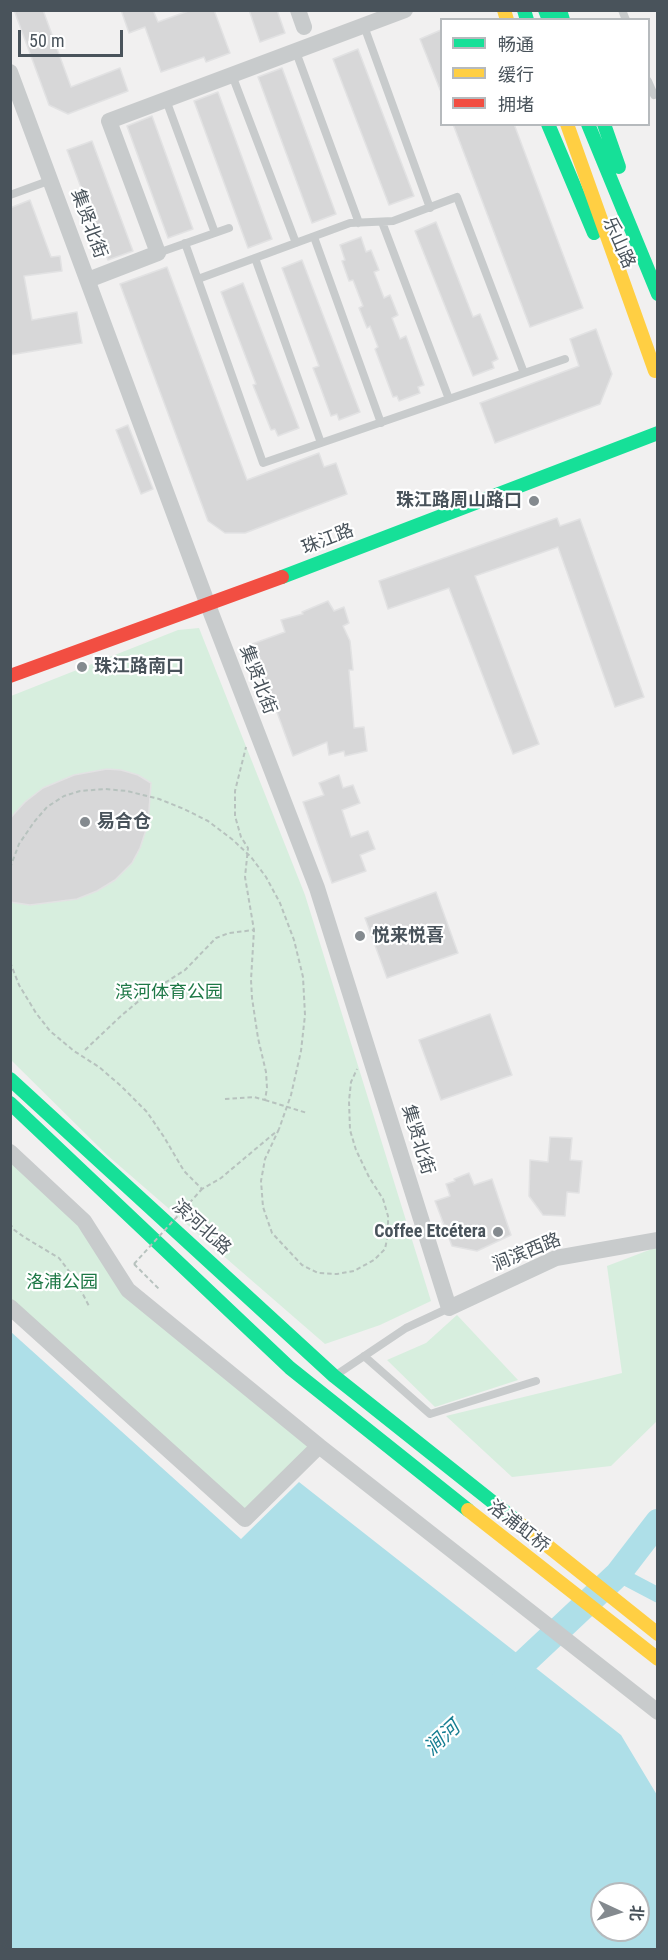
<!DOCTYPE html>
<meta charset="utf-8">
<style>
body{margin:0}
#map{position:relative;width:668px;height:1960px;overflow:hidden;background:#f1f0f0;font-family:"Roboto Condensed","Noto Sans SC",sans-serif}
canvas{display:block}
.frame{position:absolute;inset:0;border:12px solid #49535b;pointer-events:none}
.legend{position:absolute;left:440px;top:18px;width:210px;height:108px;box-sizing:border-box;background:#fff;border:2px solid #b6babd;margin:0;padding:8px 10px;list-style:none;font-size:18px;color:#49535b}
.legend li{display:flex;align-items:center;gap:12px;height:30px}
.legend b{width:30px;border:2px solid #b6babd}
.north{position:absolute;left:590px;top:1882px;width:60px;height:60px;box-sizing:border-box;background:#fff;border:2px solid #b6babd;border-radius:50%;rotate:94deg;font-size:16px;font-weight:700;line-height:24px;text-align:center;color:#49535b}
.north::after{content:'';display:block;margin:auto;width:21px;height:27px;background:#848a8f;clip-path:polygon(50% 0,100% 100%,50% 72%,0 100%)}
.scale{position:absolute;left:18px;top:30px;width:105px;height:27px;box-sizing:border-box;border:3px solid #49535b;border-top:0;padding-left:8px;font-size:18px;line-height:21px;white-space:nowrap;color:#49535b;-webkit-text-stroke:4px #fff;paint-order:stroke}
</style>
<div id="map">
<canvas width="668" height="1960"></canvas>
<div class="frame"></div>
<ul class="legend">
<li><b style="height:8px;background:#16e098"></b>畅通</li>
<li><b style="height:8px;background:#ffcf43"></b>缓行</li>
<li><b style="height:8px;background:#f24e42"></b>拥堵</li>
</ul>
<div class="north">北</div>
<div class="scale">50 m</div>
</div>
<script>
const ctx = document.querySelector('canvas').getContext('2d');
ctx.lineJoin = 'round';
function paint(path, color) { ctx.fillStyle = color; ctx.fill(path, 'evenodd'); }
const toPath = rows => new Path2D(rows.map(r => 'M' + r).join(''));
function stroke(path, color, width, dash) { ctx.strokeStyle = color; ctx.lineWidth = width; ctx.lineCap = dash ? 'butt' : 'round'; ctx.setLineDash(dash || []); ctx.stroke(path); }
function write(font, color, halo, rows, align = 'center') {
  ctx.font = font + ' "Roboto Condensed","Noto Sans SC",sans-serif'; ctx.lineWidth = 4.5; ctx.setLineDash([]); ctx.textBaseline = 'middle'; ctx.strokeStyle = halo; ctx.fillStyle = color; for (const [text, x, y, turn = 0] of rows) {
    ctx.save(); ctx.translate(x, y); ctx.rotate((+turn || 0) * Math.PI / 180); ctx.textAlign = isNaN(turn) ? turn : align; if (halo) ctx.strokeText(text, 0, 0); ctx.fillText(text, 0, 0); ctx.restore();
  }
}
paint(toPath([
 [199,628,305,895,431,1301,380,1325,325,1344,107,1155,11,1060,11,696,178,630],
 [10,1152,84,1221,128,1290,319,1446,245,1519,11,1307],
 [657,1247,657,1421,611,1466,512,1477,446,1416,622,1373,607,1266],
 [457,1315,518,1380,435,1407,387,1360,426,1343]
]), '#d7eede');
paint(toPath([
 [11,1332,241,1539,299,1482,621,1735,657,1795,657,1949,11,1949],
 [602,1894,638,1894,638,1930,602,1930]
]), '#aedfe8');
stroke(toPath([
 [618,1574,658,1595]
]), '#aedfe8', 15);
stroke(toPath([
 [502,1683,618,1574,658,1522]
]), '#aedfe8', 26);
const building = toPath([
 [14,10,43,10,71,87,120,68,128,91,68,114,49,105,14,10],
 [121,10,153,10,158,22,191,10,214,10,230,53,206,62,204,57,161,72,145,27,129,33,121,10],
 [249,10,277,10,285,33,260,42,249,10],
 [441,30,441,92,420,39,441,30],
 [358,49,414,196,389,205,333,59,358,49],
 [282,68,336,214,312,223,258,77,282,68],
 [218,92,272,239,248,248,194,101,218,92],
 [152,116,193,229,168,238,127,126,152,116],
 [453,124,514,124,583,308,530,327,453,124],
 [92,141,133,251,108,260,67,150,92,141],
 [30,200,51,257,60,256,62,271,24,276,32,320,77,312,82,343,10,355,10,208,30,200],
 [436,222,473,317,480,314,498,359,492,362,494,368,473,376,415,231,436,222],
 [361,237,366,252,371,250,379,270,374,272,384,298,390,295,398,315,392,318,400,339,406,336,424,385,418,387,420,393,399,401,397,396,393,397,375,349,378,347,370,326,367,328,359,308,363,306,353,280,349,281,342,261,345,260,340,245,361,237],
 [302,260,360,412,339,420,337,414,331,416,320,386,313,368,319,366,282,268,302,260],
 [167,267,247,480,319,453,324,467,336,463,347,494,245,533,225,533,208,521,120,284,167,267],
 [243,283,299,428,278,436,275,429,271,430,253,385,256,384,221,292,243,283],
 [596,329,612,374,600,404,495,443,480,403,579,366,570,339,596,329],
 [128,425,153,489,141,494,116,430,128,425],
 [557,518,560,526,580,519,644,697,615,707,558,547,475,576,539,744,513,754,449,588,388,609,379,581,557,518],
 [328,601,334,611,344,607,349,623,343,626,350,641,353,670,349,670,354,728,364,727,367,751,345,756,344,751,329,755,327,742,293,756,252,644,285,632,281,620,303,614,302,612,328,601],
 [107,769,121,770,138,775,151,783,148,824,140,848,132,863,115,880,97,891,77,899,30,905,10,902,10,819,14,814,25,802,43,788,74,775,107,769],
 [339,775,343,788,353,785,360,803,342,810,351,837,368,831,375,849,360,855,366,871,332,883,303,802,324,795,319,783,339,775],
 [436,892,458,953,387,978,365,918,436,892],
 [490,1014,512,1075,441,1100,419,1040,490,1014],
 [550,1137,572,1138,570,1160,582,1161,579,1193,567,1192,565,1216,543,1215,529,1196,530,1160,548,1162,550,1137],
 [469,1173,474,1185,492,1179,511,1235,477,1251,452,1246,435,1201,450,1196,446,1184,455,1181,454,1179,469,1173]
]);
paint(building, '#d7d7d8');
stroke(building, '#e2e2e3', 1.5);
stroke(toPath([
 [10,962,19,985,36,1013,50,1031,74,1051,99,1067,121,1086,147,1112,164,1137,184,1171,202,1189,221,1178,277,1131],
 [85,1050,122,1015,146,995,185,970,216,938,229,933,254,930],
 [225,1099,254,1097,265,1100,267,1088,266,1072,258,1038,252,998,251,980,254,930,245,877,248,848,241,837,235,816,235,791,246,747],
 [265,1100,307,1113],
 [279,1129,265,1159,261,1181,263,1207,272,1233,302,1265,318,1273,337,1274,354,1271,374,1260,385,1249,388,1234,388,1216,383,1199,369,1177,356,1150,350,1130,349,1101,351,1082,357,1069],
 [10,1223,13,1229,24,1237,59,1258,75,1279,89,1306],
 [134,1264,160,1290]
]), '#b7c2be', 2, [4.5, 3]);
stroke(toPath([
 [622,10,626,20],
 [364,26,430,208],
 [296,52,359,223],
 [232,75,296,243],
 [648,81,654,95],
 [166,100,215,233],
 [10,195,51,180],
 [382,222,449,399],
 [314,237,381,423],
 [185,243,263,463,565,359],
 [158,253,229,228],
 [255,258,321,443],
 [198,279,350,223,393,221,457,197,524,373],
 [364,1356,430,1414,536,1381],
 [336,1375,406,1328,449,1308]
]), '#c8cbcc', 8);
stroke(toPath([
 [298,10,304,27],
 [10,72,208,605,317,888,449,1308,556,1258,658,1240],
 [88,280,158,253,109,121,405,10],
 [10,1152,84,1221,128,1290,319,1446,245,1519,10,1307],
 [319,1446,658,1712]
]), '#c8cbcc', 16);
stroke(toPath([
 [524,10,527,20],
 [545,10,549,20],
 [560,10,563,20],
 [548,124,594,233],
 [588,124,658,294],
 [604,124,619,167],
 [282,577,658,433],
 [10,1079,334,1376,519,1523],
 [10,1103,290,1368,468,1510]
]), '#16e098', 14);
stroke(toPath([
 [504,10,507,20],
 [567,124,655,371],
 [468,1510,658,1659],
 [519,1523,658,1634]
]), '#ffcf43', 14);
stroke(toPath([
 [10,676,282,577]
]), '#f24e42', 14);
stroke(toPath([
 [10,868,19,844,34,822,47,807,64,796,80,791,105,789,127,791,159,799,184,809,208,821,233,840,251,857,266,877,280,903,294,940,303,977,305,1015,301,1051,291,1095,279,1129],
 [134,1264,202,1189]
]), '#b7c2be', 2, [4.5, 3]);
for (const [x, y, r, color] of [
 [534,501,6,"#848a8f"],
 [82,667,6,"#848a8f"],
 [85,822,6,"#848a8f"],
 [360,936,6,"#848a8f"],
 [498,1232,6,"#848a8f"]
]) { const dot = new Path2D(); dot.arc(x, y, r, 0, 2 * Math.PI); ctx.fillStyle = color; ctx.fill(dot); stroke(dot, '#fff', 2); }
write('18px', '#49535b', '#fff', [
 ["集贤北街",88,224,70],
 ["乐山路",618,243,66],
 ["珠江路",328,540,-21],
 ["集贤北街",257,680,69],
 ["集贤北街",417,1140,73],
 ["滨河北路",201,1228,42],
 ["涧滨西路",527,1253,-22],
 ["洛浦虹桥",518,1527,38]
]);
write('bold 18px', '#49535b', '#fff', [
 ["珠江路周山路口",522,501,"right"],
 ["珠江路南口",94,667],
 ["易合仓",97,822],
 ["悦来悦喜",372,936],
 ["Coffee Etcétera",486,1232,"right"]
], 'left');
write('18px', '#1e7846', '#fff', [
 ["滨河体育公园",169,993],
 ["洛浦公园",62,1283]
]);
write('italic 20px', '#167e92', '#fff', [
 ["涧河",443,1739,-43]
]);
</script>
